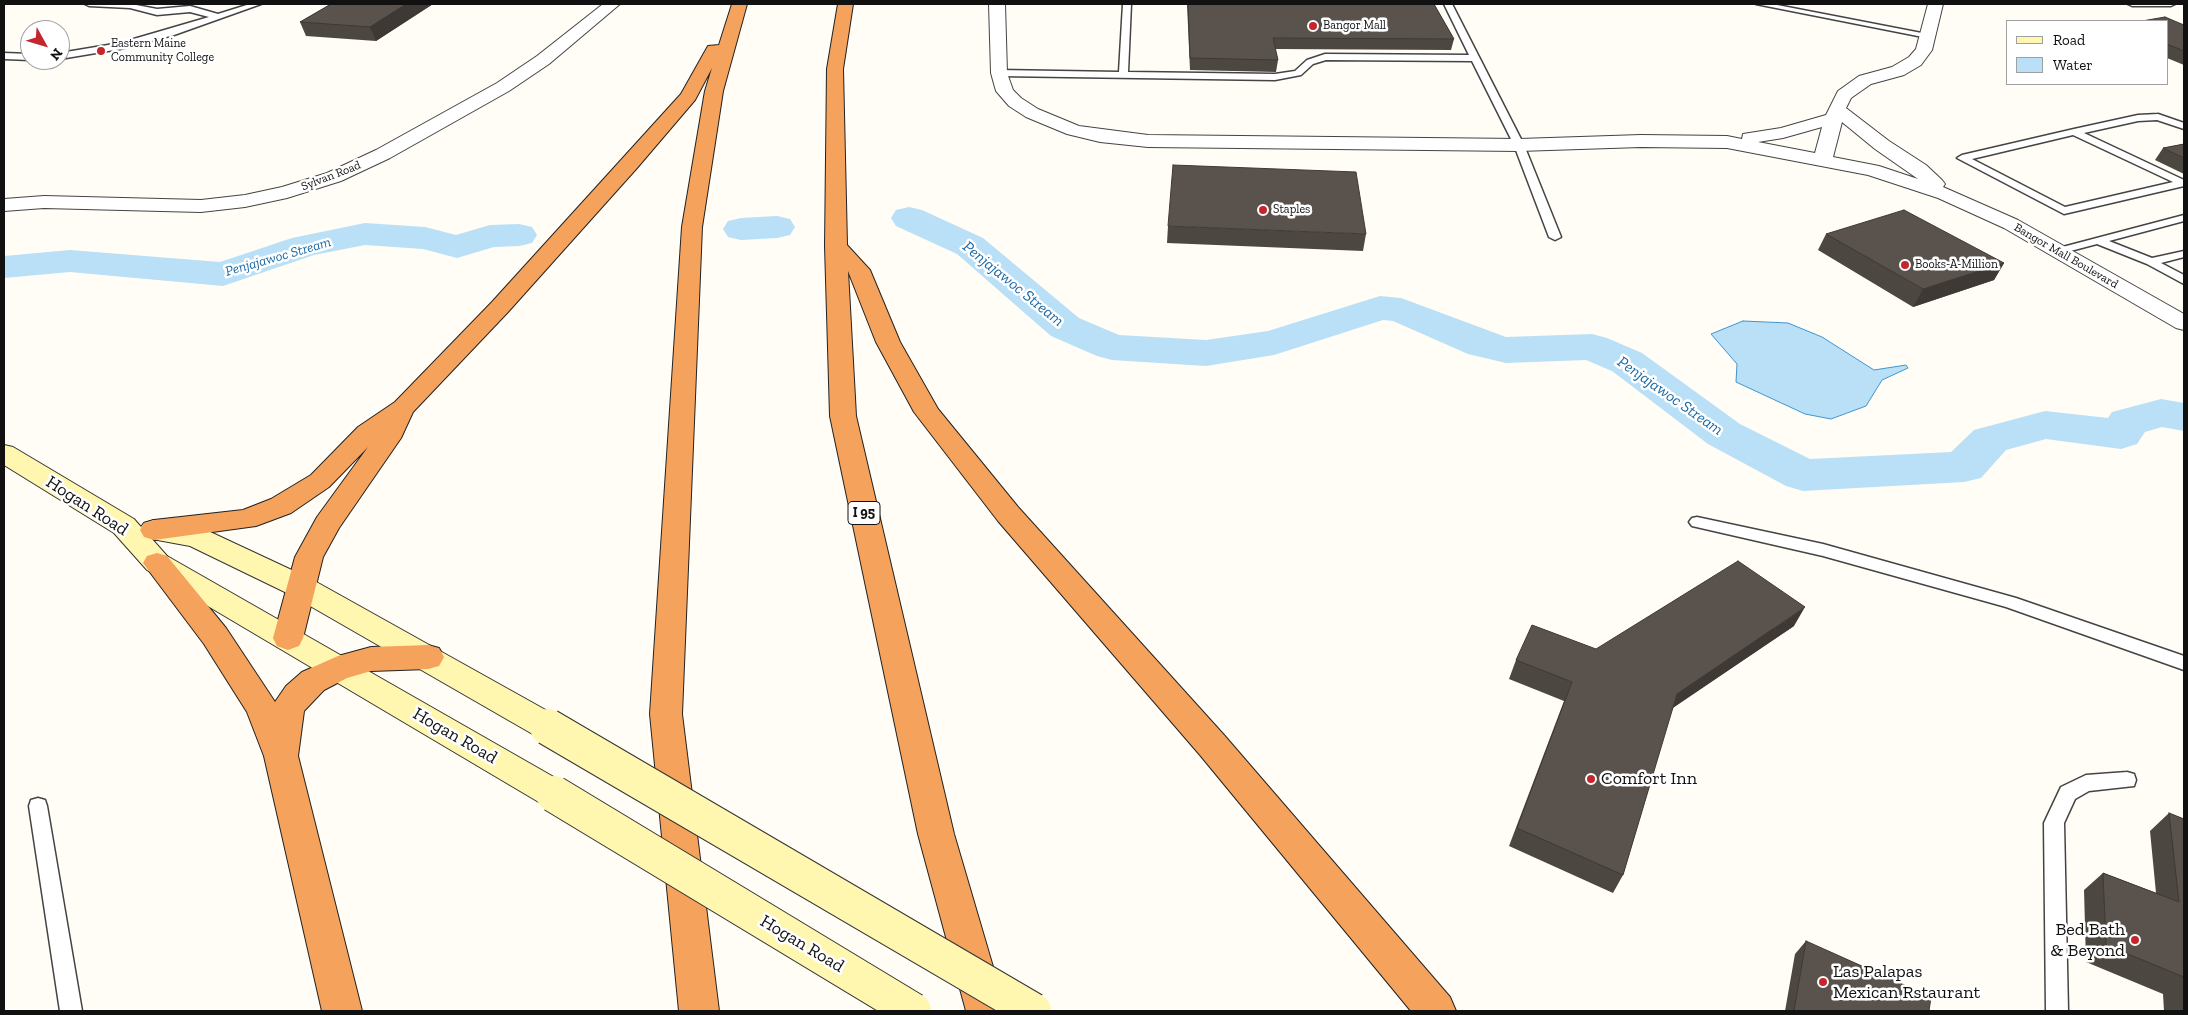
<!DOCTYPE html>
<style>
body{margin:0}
#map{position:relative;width:2188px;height:1015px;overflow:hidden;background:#fffdf5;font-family:"Zilla Slab",serif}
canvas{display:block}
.frame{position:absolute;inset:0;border:5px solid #111;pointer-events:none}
.legend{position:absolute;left:2006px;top:20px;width:162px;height:65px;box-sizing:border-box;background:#fff;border:1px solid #a0a0a0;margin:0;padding:6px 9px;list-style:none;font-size:15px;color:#111}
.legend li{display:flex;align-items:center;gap:10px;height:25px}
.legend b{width:25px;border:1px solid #a0a0a0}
.north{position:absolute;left:20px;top:20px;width:50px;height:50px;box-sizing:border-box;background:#fff;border:1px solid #a0a0a0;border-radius:50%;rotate:129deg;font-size:14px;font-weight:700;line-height:20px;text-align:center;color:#111}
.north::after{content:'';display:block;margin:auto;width:18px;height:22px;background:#c4262e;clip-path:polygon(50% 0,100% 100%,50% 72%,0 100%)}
</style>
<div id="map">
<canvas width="2188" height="1015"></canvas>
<div class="frame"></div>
<ul class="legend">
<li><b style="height:6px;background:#fff6b0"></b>Road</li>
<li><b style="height:14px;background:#b9e0f7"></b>Water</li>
</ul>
<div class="north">N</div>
</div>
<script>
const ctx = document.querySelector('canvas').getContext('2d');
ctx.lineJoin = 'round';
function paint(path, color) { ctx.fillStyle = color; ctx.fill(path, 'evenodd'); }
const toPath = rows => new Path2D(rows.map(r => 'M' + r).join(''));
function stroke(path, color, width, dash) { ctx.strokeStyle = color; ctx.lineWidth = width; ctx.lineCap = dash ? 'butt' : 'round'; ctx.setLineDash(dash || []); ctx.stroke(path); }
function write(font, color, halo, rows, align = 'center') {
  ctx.font = font + ' "Zilla Slab",serif'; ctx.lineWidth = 5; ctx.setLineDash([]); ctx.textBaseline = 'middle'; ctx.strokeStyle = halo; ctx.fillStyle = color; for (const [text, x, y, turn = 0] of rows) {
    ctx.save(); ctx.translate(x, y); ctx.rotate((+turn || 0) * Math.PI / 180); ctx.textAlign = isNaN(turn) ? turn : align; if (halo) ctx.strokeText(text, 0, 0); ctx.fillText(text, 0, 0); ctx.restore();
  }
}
const water = toPath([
 [1743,321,1788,323,1822,337,1874,370,1906,365,1908,368,1882,380,1866,406,1831,419,1805,414,1736,382,1737,364,1711,334,1743,321]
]);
paint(water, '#b9e0f7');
stroke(water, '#3f96cf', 1);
paint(toPath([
 [909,207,922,210,983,238,1079,318,1119,335,1206,340,1268,331,1380,296,1401,298,1506,337,1592,334,1607,338,1642,353,1740,424,1810,459,1951,452,1974,430,2045,411,2108,418,2112,412,2161,399,2184,403,2184,431,2162,427,2145,432,2137,444,2121,449,2046,439,2006,450,1981,478,1964,482,1803,491,1786,486,1708,444,1612,371,1586,360,1506,363,1468,354,1393,321,1383,320,1274,355,1206,366,1112,360,1097,356,1051,336,957,254,896,226,891,218,896,210,909,207],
 [777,216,790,219,795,227,790,235,777,238,741,240,728,237,723,229,728,221,741,218,777,216],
 [365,223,425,227,456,235,490,225,519,224,532,227,537,235,532,243,519,246,494,247,457,258,423,249,365,245,314,255,223,286,70,272,4,278,4,256,70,250,220,262,292,238,365,223]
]), '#b9e0f7');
const service = toPath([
 [85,4,131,4,157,9,190,6,218,14,250,4,261,4,174,35,120,49,60,59,60,53,120,43,209,17,190,12,157,15,130,8,89,6,85,4],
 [1123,4,1131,4,1128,72,1275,74,1295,71,1307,60,1325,54,1469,55,1444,4,1452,4,1524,145,1561,237,1555,240,1549,237,1514,145,1472,61,1326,60,1313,64,1301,75,1275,80,999,76,994,73,999,70,1119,72,1123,4],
 [1756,4,1772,4,1932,35,1928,38,1756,4],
 [2128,4,2175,4,2171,6,2132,6,2128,4],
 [4,53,30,54,30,60,4,59,4,53],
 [2158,114,2184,123,2184,129,2157,120,2138,121,2084,133,2184,180,2184,186,2064,214,1957,158,1962,155,2074,129,2138,115,2158,114],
 [2073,135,2173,182,2065,207,1972,159,2073,135],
 [2184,215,2184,221,2109,241,2152,258,2184,251,2184,257,2161,263,2184,275,2184,284,2147,264,2097,244,2059,254,2053,251,2055,249,2184,215],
 [1697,517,1823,544,2016,598,2184,656,2184,670,2006,607,1823,556,1692,526,1689,522,1692,518,1697,517],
 [2127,772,2134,774,2136,780,2134,786,2089,791,2075,799,2064,823,2068,1011,2046,1011,2044,823,2061,787,2086,775,2127,772],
 [38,798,45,800,47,806,82,1011,60,1011,29,806,31,800,38,798]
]);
const minor = toPath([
 [603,4,620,4,549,64,509,91,390,158,341,181,287,198,245,207,201,212,44,208,4,211,4,199,44,196,201,200,245,195,282,187,327,173,376,150,497,83,537,56,603,4],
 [989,4,1005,4,1007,73,1013,90,1021,98,1038,109,1079,126,1148,135,1519,139,1641,135,1727,136,1742,139,1743,134,1781,128,1826,115,1838,91,1859,76,1892,67,1909,57,1916,49,1928,4,1943,4,1932,50,1921,65,1904,75,1871,84,1851,98,1846,108,1889,141,1926,165,1942,180,1945,184,1943,187,2018,220,2184,314,2184,330,2176,328,2004,228,1938,198,1868,175,1727,148,1641,147,1519,151,1148,147,1100,142,1067,134,1026,117,1009,106,996,91,991,73,989,4],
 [1842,122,1875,149,1918,179,1879,166,1833,157,1842,122],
 [1822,127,1815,153,1758,142,1783,138,1822,127]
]);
const secondary = toPath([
 [4,445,13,447,134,519,141,527,144,523,154,520,206,530,311,579,560,718,564,727,560,736,548,740,536,736,291,595,190,546,152,539,167,556,566,784,571,794,566,804,554,809,542,804,147,570,114,533,4,465,4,445]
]);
const motorway = toPath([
 [732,4,747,4,723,91,702,227,682,714,719,1011,679,1011,650,714,682,227,705,91,712,68,695,100,637,168,508,312,413,412,401,438,339,528,323,557,303,638,299,646,288,650,277,646,273,638,295,557,317,517,368,447,329,487,291,513,256,526,154,540,144,537,140,530,144,523,154,520,243,510,271,499,311,475,358,427,395,402,492,302,681,94,708,46,719,45,732,4],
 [838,4,853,4,843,69,847,245,870,270,900,342,938,409,1018,507,1224,735,1450,997,1456,1011,1411,1011,1200,755,998,521,914,412,876,342,848,271,856,416,954,834,1006,1011,966,1011,918,834,830,416,825,246,827,69,838,4],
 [157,553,167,556,226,628,275,702,286,686,302,672,338,656,371,647,428,645,439,648,444,657,439,666,428,669,371,671,347,678,324,690,304,711,298,756,362,1011,322,1011,264,756,247,712,204,644,143,563,147,556,157,553]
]);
stroke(service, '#444', 3);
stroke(minor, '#444', 2);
stroke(secondary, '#333', 2);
stroke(motorway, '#222', 2);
paint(service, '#fff');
paint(minor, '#fff');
paint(secondary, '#fff6b0');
paint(motorway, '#f5a25d');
const secondaryBridge = toPath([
 [548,727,1033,1011],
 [554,794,913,1011]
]);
stroke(secondaryBridge, '#333', 38, []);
stroke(secondaryBridge, '#fff6b0', 36);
paint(toPath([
 [331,4,433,4,376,41,306,36,300,22],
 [1187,4,1434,4,1454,39,1451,50,1275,49,1278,60,1276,72,1190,70],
 [2167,21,2184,25,2184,65,2167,58],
 [2184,144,2184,174,2155,160,2163,148],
 [1168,226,1366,234,1363,251,1167,243],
 [1826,234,2004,263,1994,280,1913,307,1818,250],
 [1794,626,1672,708,1623,875,1613,893,1509,846,1564,701,1509,679,1516,660,1596,649],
 [2169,813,2184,819,2184,1011,2164,1011,2163,994,2086,962,2084,890,2103,873,2156,893,2150,831],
 [1806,941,1929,1011,1785,1011,1795,954]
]), '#4d4742');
paint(toPath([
 [406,4,433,4,376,41,370,27],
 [2004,263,1994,280,1913,307,1923,289],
 [1805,607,1794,626,1667,712,1677,694]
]), '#3f3936');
const building = toPath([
 [331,4,406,4,370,27,300,22,331,4],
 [1188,4,1434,4,1454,39,1273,38,1278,60,1190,58,1188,4],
 [2165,17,2184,25,2184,51,2167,44,2167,21,2142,21,2165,17],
 [2184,144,2184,158,2163,148,2184,144],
 [1173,165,1356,172,1366,234,1168,226,1173,165],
 [1904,210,2004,263,1923,289,1826,234,1904,210],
 [1738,561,1805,607,1677,694,1623,875,1517,828,1572,682,1516,660,1532,625,1596,649,1738,561],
 [2169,813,2184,819,2184,977,2106,945,2103,873,2179,902,2169,813],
 [1806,941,1931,997,1929,1011,1794,1011,1806,941]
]);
paint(building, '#5a524d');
stroke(building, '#3f3936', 1);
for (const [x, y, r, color] of [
 [1313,26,5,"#c4262e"],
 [101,51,5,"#c4262e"],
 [1263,210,5,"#c4262e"],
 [1905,265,5,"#c4262e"],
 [1591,779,5,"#c4262e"],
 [2135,940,5,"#c4262e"],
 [1823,982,5,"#c4262e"]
]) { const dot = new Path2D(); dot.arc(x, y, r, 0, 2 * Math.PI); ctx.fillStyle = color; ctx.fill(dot); stroke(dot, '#fff', 2); }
write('12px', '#111', '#fff', [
 ["Bangor Mall",1323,26],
 ["Eastern Maine",111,44],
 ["Community College",111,58],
 ["Staples",1273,210],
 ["Books-A-Million",1915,265]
], 'left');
write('12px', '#111', '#fff', [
 ["Sylvan Road",331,176,-21],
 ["Bangor Mall Boulevard",2066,256,30]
]);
write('italic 14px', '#1768a6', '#fff', [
 ["Penjajawoc Stream",278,257,-16]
]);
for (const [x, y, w] of [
 [864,513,32]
]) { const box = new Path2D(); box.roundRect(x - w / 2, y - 11.5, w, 23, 4); ctx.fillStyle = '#fff'; ctx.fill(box); stroke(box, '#111', 1); }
write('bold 14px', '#111', null, [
 ["I 95",864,513]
]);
write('italic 16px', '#1768a6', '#fff', [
 ["Penjajawoc Stream",1013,284,39],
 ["Penjajawoc Stream",1670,396,35]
]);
write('18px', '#111', '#fff', [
 ["Hogan Road",87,506,33],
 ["Hogan Road",455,736,30],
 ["Hogan Road",802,944,31]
]);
write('18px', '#111', '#fff', [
 ["Comfort Inn",1601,779],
 ["Bed Bath",2125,930,"right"],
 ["& Beyond",2125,951,"right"],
 ["Las Palapas",1833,972],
 ["Mexican Rstaurant",1833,993]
], 'left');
</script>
